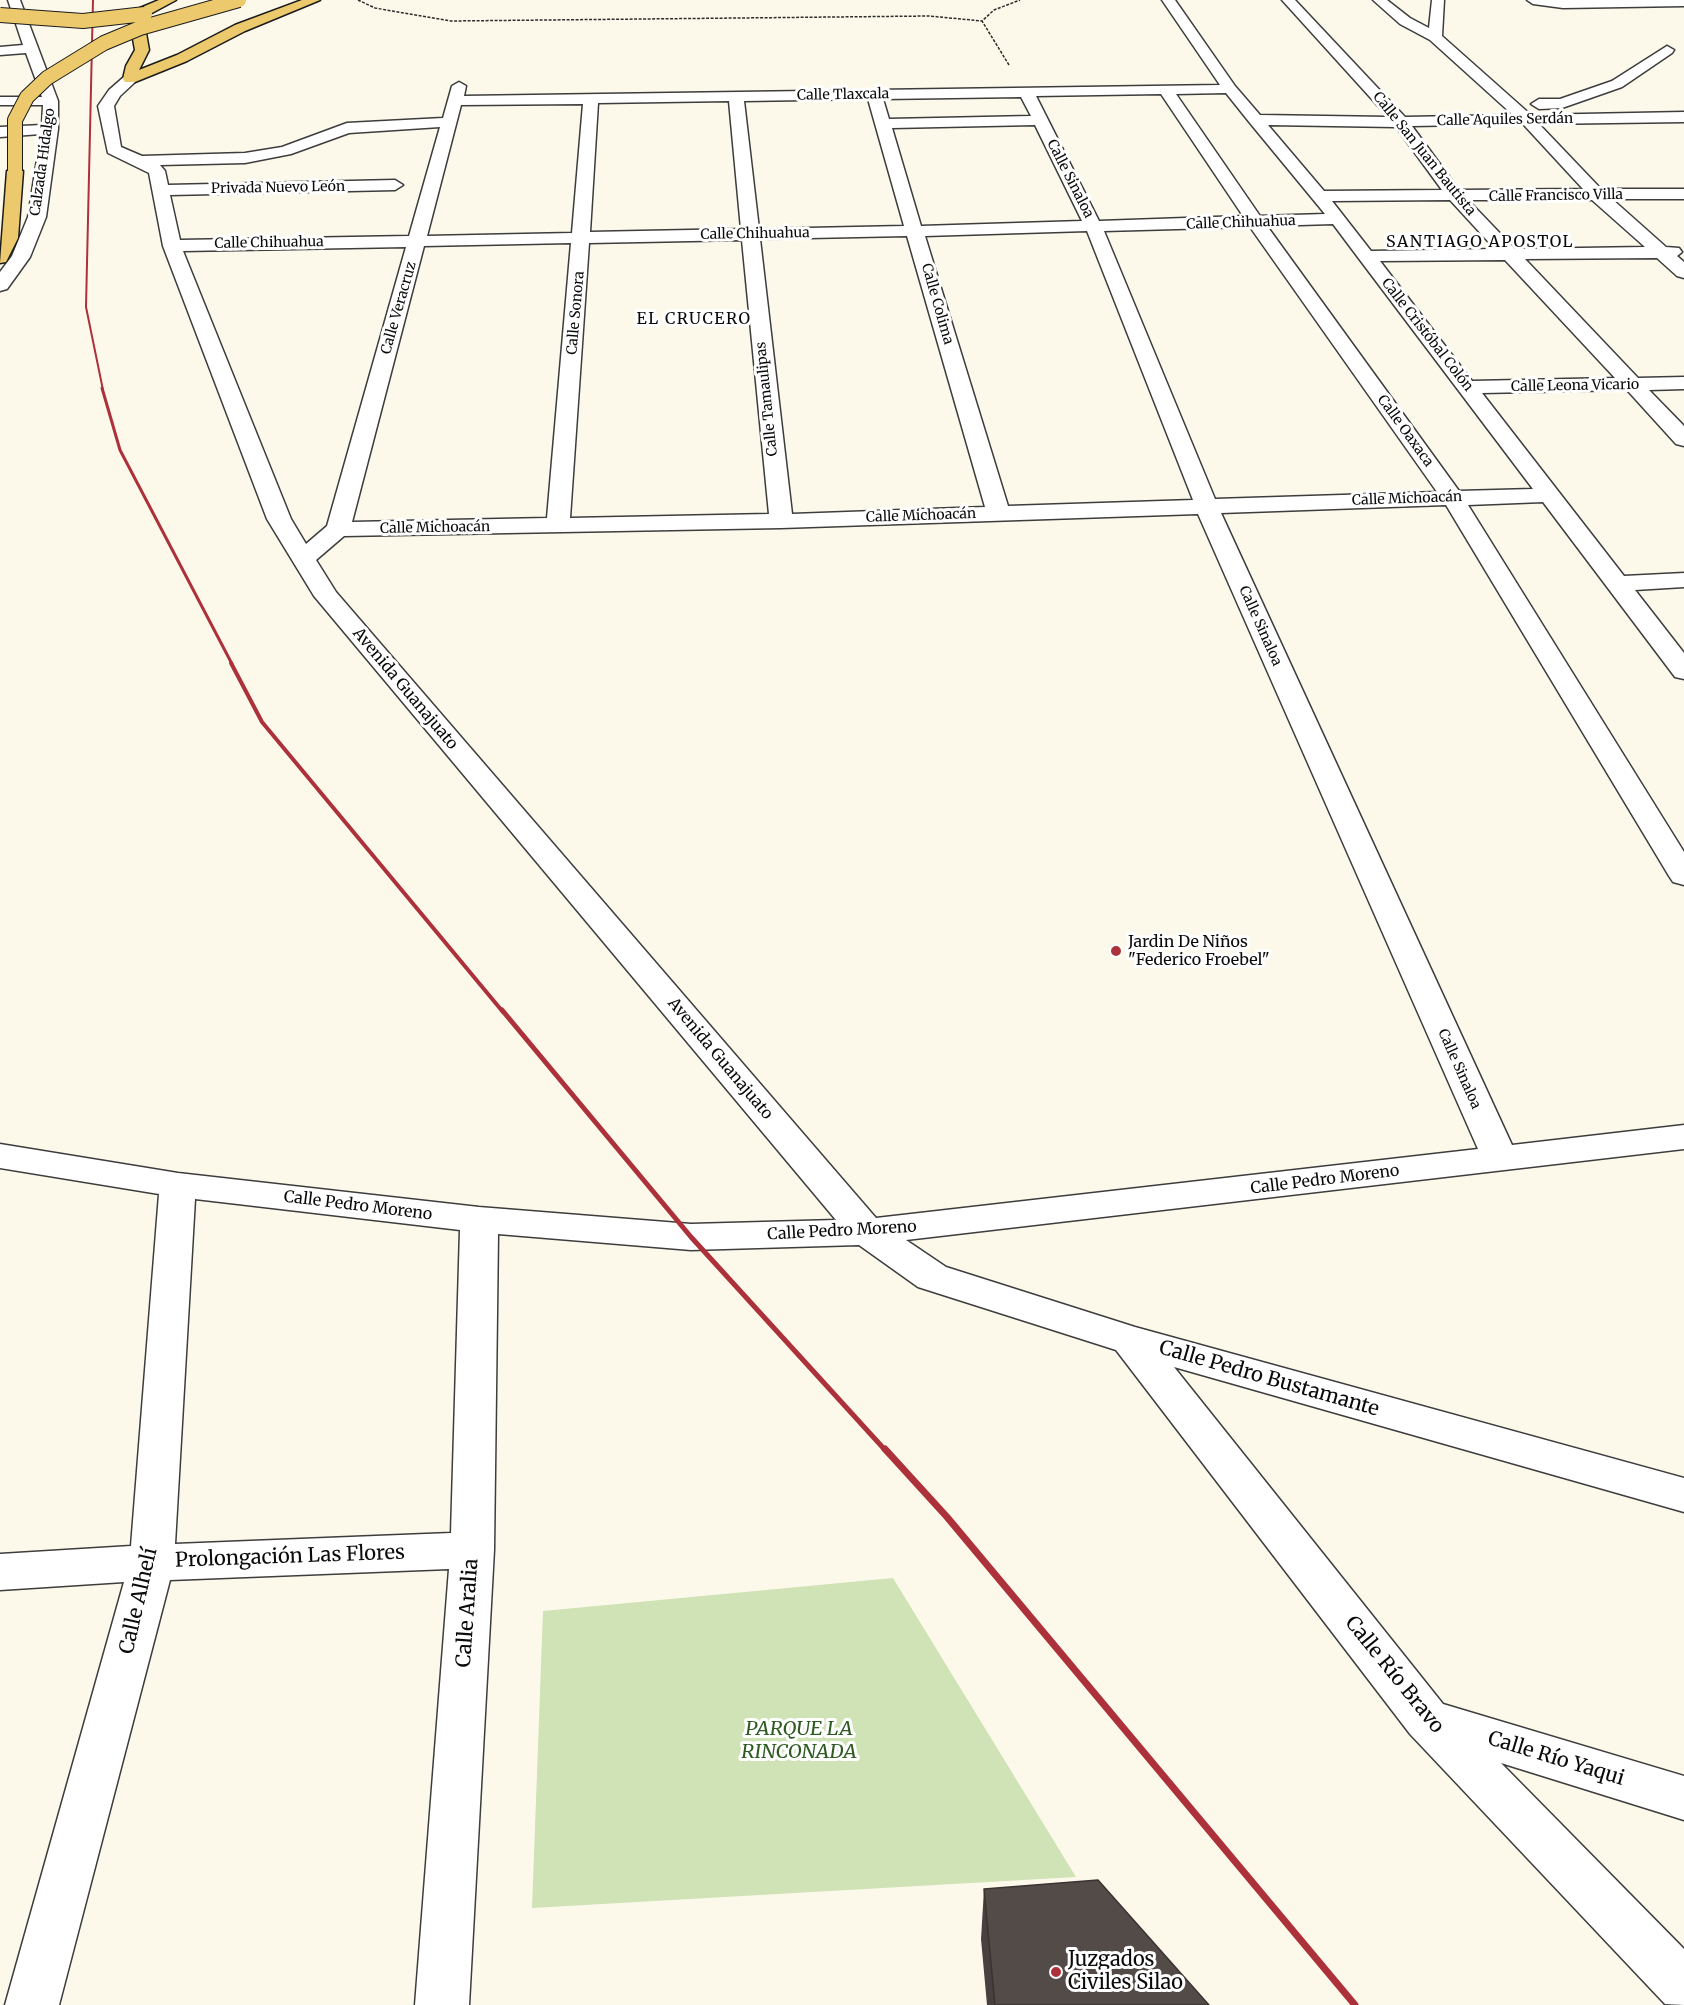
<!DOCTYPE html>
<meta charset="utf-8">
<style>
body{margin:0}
canvas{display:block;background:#fdf9ea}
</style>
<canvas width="1684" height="2005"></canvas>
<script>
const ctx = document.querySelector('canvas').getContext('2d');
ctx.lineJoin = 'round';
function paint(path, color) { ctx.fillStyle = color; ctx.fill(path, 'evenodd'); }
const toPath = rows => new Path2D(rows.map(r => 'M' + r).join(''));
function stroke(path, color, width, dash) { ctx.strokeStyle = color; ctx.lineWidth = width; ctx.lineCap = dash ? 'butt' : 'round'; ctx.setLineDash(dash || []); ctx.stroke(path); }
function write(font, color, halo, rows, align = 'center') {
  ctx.font = font + ' Merriweather,serif'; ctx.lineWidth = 6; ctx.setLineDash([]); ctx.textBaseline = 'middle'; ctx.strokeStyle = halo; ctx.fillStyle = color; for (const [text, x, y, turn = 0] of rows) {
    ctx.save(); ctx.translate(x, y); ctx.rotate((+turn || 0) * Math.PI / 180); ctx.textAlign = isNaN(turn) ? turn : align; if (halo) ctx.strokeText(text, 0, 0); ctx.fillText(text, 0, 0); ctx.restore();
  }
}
paint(toPath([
 [893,1578,1076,1877,532,1908,543,1611]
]), '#cfe3b7');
const minor = toPath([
 [8,0,20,0,58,101,58,129,46,217,30,257,7,289,0,291,0,272,12,256,28,217,41,134,0,137,0,127,42,125,43,105,0,105,0,97,42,97,26,53,0,55,0,47,23,45,8,0],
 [1162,0,1175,0,1235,86,1260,115,1388,117,1282,0,1295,0,1405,117,1513,115,1430,40,1400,24,1373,0,1387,0,1410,18,1429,28,1432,0,1444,0,1442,36,1531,115,1684,112,1684,122,1539,124,1601,189,1684,189,1684,199,1612,199,1666,247,1679,248,1682,252,1677,256,1684,262,1684,278,1677,276,1657,258,1525,259,1638,378,1684,377,1684,389,1649,390,1684,426,1684,446,1676,444,1627,390,1482,393,1624,576,1684,573,1684,587,1635,590,1684,653,1684,679,1675,677,1543,502,1468,505,1684,852,1684,885,1673,882,1669,876,1446,505,1221,513,1512,1145,1684,1125,1684,1149,906,1240,946,1267,1135,1327,1684,1478,1684,1512,1174,1367,1443,1704,1684,1776,1684,1820,1501,1763,1684,1949,1684,2005,1665,2004,1410,1734,1116,1350,918,1287,859,1245,691,1250,498,1234,494,1550,469,2005,415,2005,449,1569,170,1580,59,2005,5,2005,124,1582,0,1590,0,1554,131,1546,159,1194,0,1168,0,1144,178,1173,479,1207,691,1224,836,1220,314,596,267,519,163,246,149,173,108,153,98,106,109,90,125,76,135,76,137,79,135,82,120,96,114,106,121,147,142,156,245,153,282,147,347,123,443,118,452,86,459,82,466,86,464,96,1220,85,1162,0],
 [1226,93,1250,123,1325,214,1260,216,1176,94,1226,93],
 [1161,94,1243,216,1099,221,1036,96,1161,94],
 [1021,97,1031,116,889,119,883,99,1021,97],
 [868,99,904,226,759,229,744,101,868,99],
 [729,101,741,229,590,232,598,103,729,101],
 [583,104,572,233,427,236,461,105,583,104],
 [1523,124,1583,189,1459,190,1412,126,1523,124],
 [1035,125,1082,221,921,226,892,128,1035,125],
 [1268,125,1396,127,1442,190,1324,191,1268,125],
 [440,127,409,236,180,240,170,195,395,190,403,185,395,180,168,185,165,171,160,165,245,163,291,154,349,133,440,127],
 [1450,200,1495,249,1371,251,1332,201,1450,200],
 [1468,200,1592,200,1645,247,1515,249,1468,200],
 [1333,224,1360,260,1533,489,1459,491,1267,226,1333,224],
 [1250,227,1437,492,1215,499,1104,231,1250,227],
 [1087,231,1193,500,1008,506,925,236,1087,231],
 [907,236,985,507,792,514,760,239,907,236],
 [742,240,769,514,570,518,589,243,742,240],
 [571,243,547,518,352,522,424,246,571,243],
 [406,247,327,526,306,544,291,519,183,251,406,247],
 [1505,260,1615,378,1472,381,1380,261,1505,260],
 [1198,514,1478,1149,876,1218,336,592,316,560,344,536,781,528,1198,514],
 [195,1199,460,1230,451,1533,175,1544,195,1199],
 [1527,0,1684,0,1684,6,1563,8,1533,4,1527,0],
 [1667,46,1674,50,1672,53,1622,87,1562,108,1539,109,1531,104,1539,99,1560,99,1612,81,1667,46]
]);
const major = toPath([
 [159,0,176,0,150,14,144,22,149,50,139,70,177,55,235,25,302,0,320,0,245,31,187,61,135,82,125,82,123,79,126,66,135,50,130,22,140,8,159,0],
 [15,166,23,171,18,238,6,262,0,263,7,171,15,166]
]);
stroke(minor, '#3d3d3d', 3);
stroke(major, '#1b1b1b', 3);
stroke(toPath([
 [358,0,375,8,451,21,929,16,982,21],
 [1009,65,982,21,994,10,1020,0]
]), '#2c2c2c', 1.5, [3, 1.5]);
paint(minor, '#fff');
paint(major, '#ebc96c');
stroke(toPath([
 [93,0,86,307,103,390]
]), '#ac313a', 2);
stroke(toPath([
 [102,388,120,450,232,664]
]), '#ac313a', 3);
stroke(toPath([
 [231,663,262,722,503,1012]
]), '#ac313a', 4);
stroke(toPath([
 [502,1010,691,1237,886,1451]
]), '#ac313a', 5);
stroke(toPath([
 [885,1449,947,1517,1355,2005]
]), '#ac313a', 7);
const majorBridge = toPath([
 [0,15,83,21,145,14],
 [15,171,15,120,27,97,47,78,104,43,140,28,239,0]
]);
stroke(majorBridge, '#1b1b1b', 16, []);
stroke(majorBridge, '#ebc96c', 14);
paint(toPath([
 [984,1889,1209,2005,987,2005,981,1939]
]), '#47403e');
const building = toPath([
 [1098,1880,1209,2005,995,2005,984,1889,1098,1880]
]);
paint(building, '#524b48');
stroke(building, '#393432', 1.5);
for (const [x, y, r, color] of [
 [1116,951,6,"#ac313a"],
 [1056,1972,6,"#ac313a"]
]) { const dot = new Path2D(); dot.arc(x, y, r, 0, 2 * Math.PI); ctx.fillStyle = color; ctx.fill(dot); stroke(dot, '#fff', 2); }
write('14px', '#0a0a0a', '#fff', [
 ["Calle Tlaxcala",843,95,-1],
 ["Calle Aquiles Serdán",1505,120,-1],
 ["Calle San Juan Bautista",1424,154,51],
 ["Calzada Hidalgo",43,162,-82],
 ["Calle Sinaloa",1070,179,63],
 ["Privada Nuevo León",278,188,-1],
 ["Calle Francisco Villa",1556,196,-1],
 ["Calle Chihuahua",1241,223,-2],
 ["Calle Chihuahua",755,234,-1],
 ["Calle Chihuahua",269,243,-1],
 ["Calle Colima",937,304,74],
 ["Calle Veracruz",399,308,-74],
 ["Calle Sonora",576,313,-85],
 ["Calle Cristóbal Colón",1427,335,52],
 ["Calle Leona Vicario",1575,386,-1],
 ["Calle Tamaulipas",767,399,-96],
 ["Calle Oaxaca",1405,431,54],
 ["Calle Michoacán",1407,499,-2],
 ["Calle Michoacán",921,516,-2],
 ["Calle Michoacán",435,528,-1],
 ["Calle Sinaloa",1260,626,66],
 ["Calle Sinaloa",1459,1069,66]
]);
ctx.letterSpacing = '1.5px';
write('16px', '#0a0a0a', '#fff', [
 ["SANTIAGO APOSTOL",1480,242],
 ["EL CRUCERO",694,319]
]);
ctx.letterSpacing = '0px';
write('16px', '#0a0a0a', '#fff', [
 ["Avenida Guanajuato",405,689,50],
 ["Avenida Guanajuato",720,1059,50],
 ["Calle Pedro Moreno",1325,1180,-7],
 ["Calle Pedro Moreno",358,1206,7],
 ["Calle Pedro Moreno",842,1231,-3]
]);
write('16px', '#0a0a0a', '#fff', [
 ["Jardin De Niños",1128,942],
 ["\"Federico Froebel\"",1128,960]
], 'left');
write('20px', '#0a0a0a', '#fff', [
 ["Calle Pedro Bustamante",1269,1379,16],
 ["Prolongación Las Flores",290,1557,-2],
 ["Calle Alhelí",139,1601,-77],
 ["Calle Aralia",468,1613,-86],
 ["Calle Río Bravo",1394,1675,51],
 ["Calle Río Yaqui",1556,1759,17]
]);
write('italic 20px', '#2f5b22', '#fff', [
 ["PARQUE LA",799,1729],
 ["RINCONADA",799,1752]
]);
write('20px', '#0a0a0a', '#fff', [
 ["Juzgados",1068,1960],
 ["Civiles Silao",1068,1983]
], 'left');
</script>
